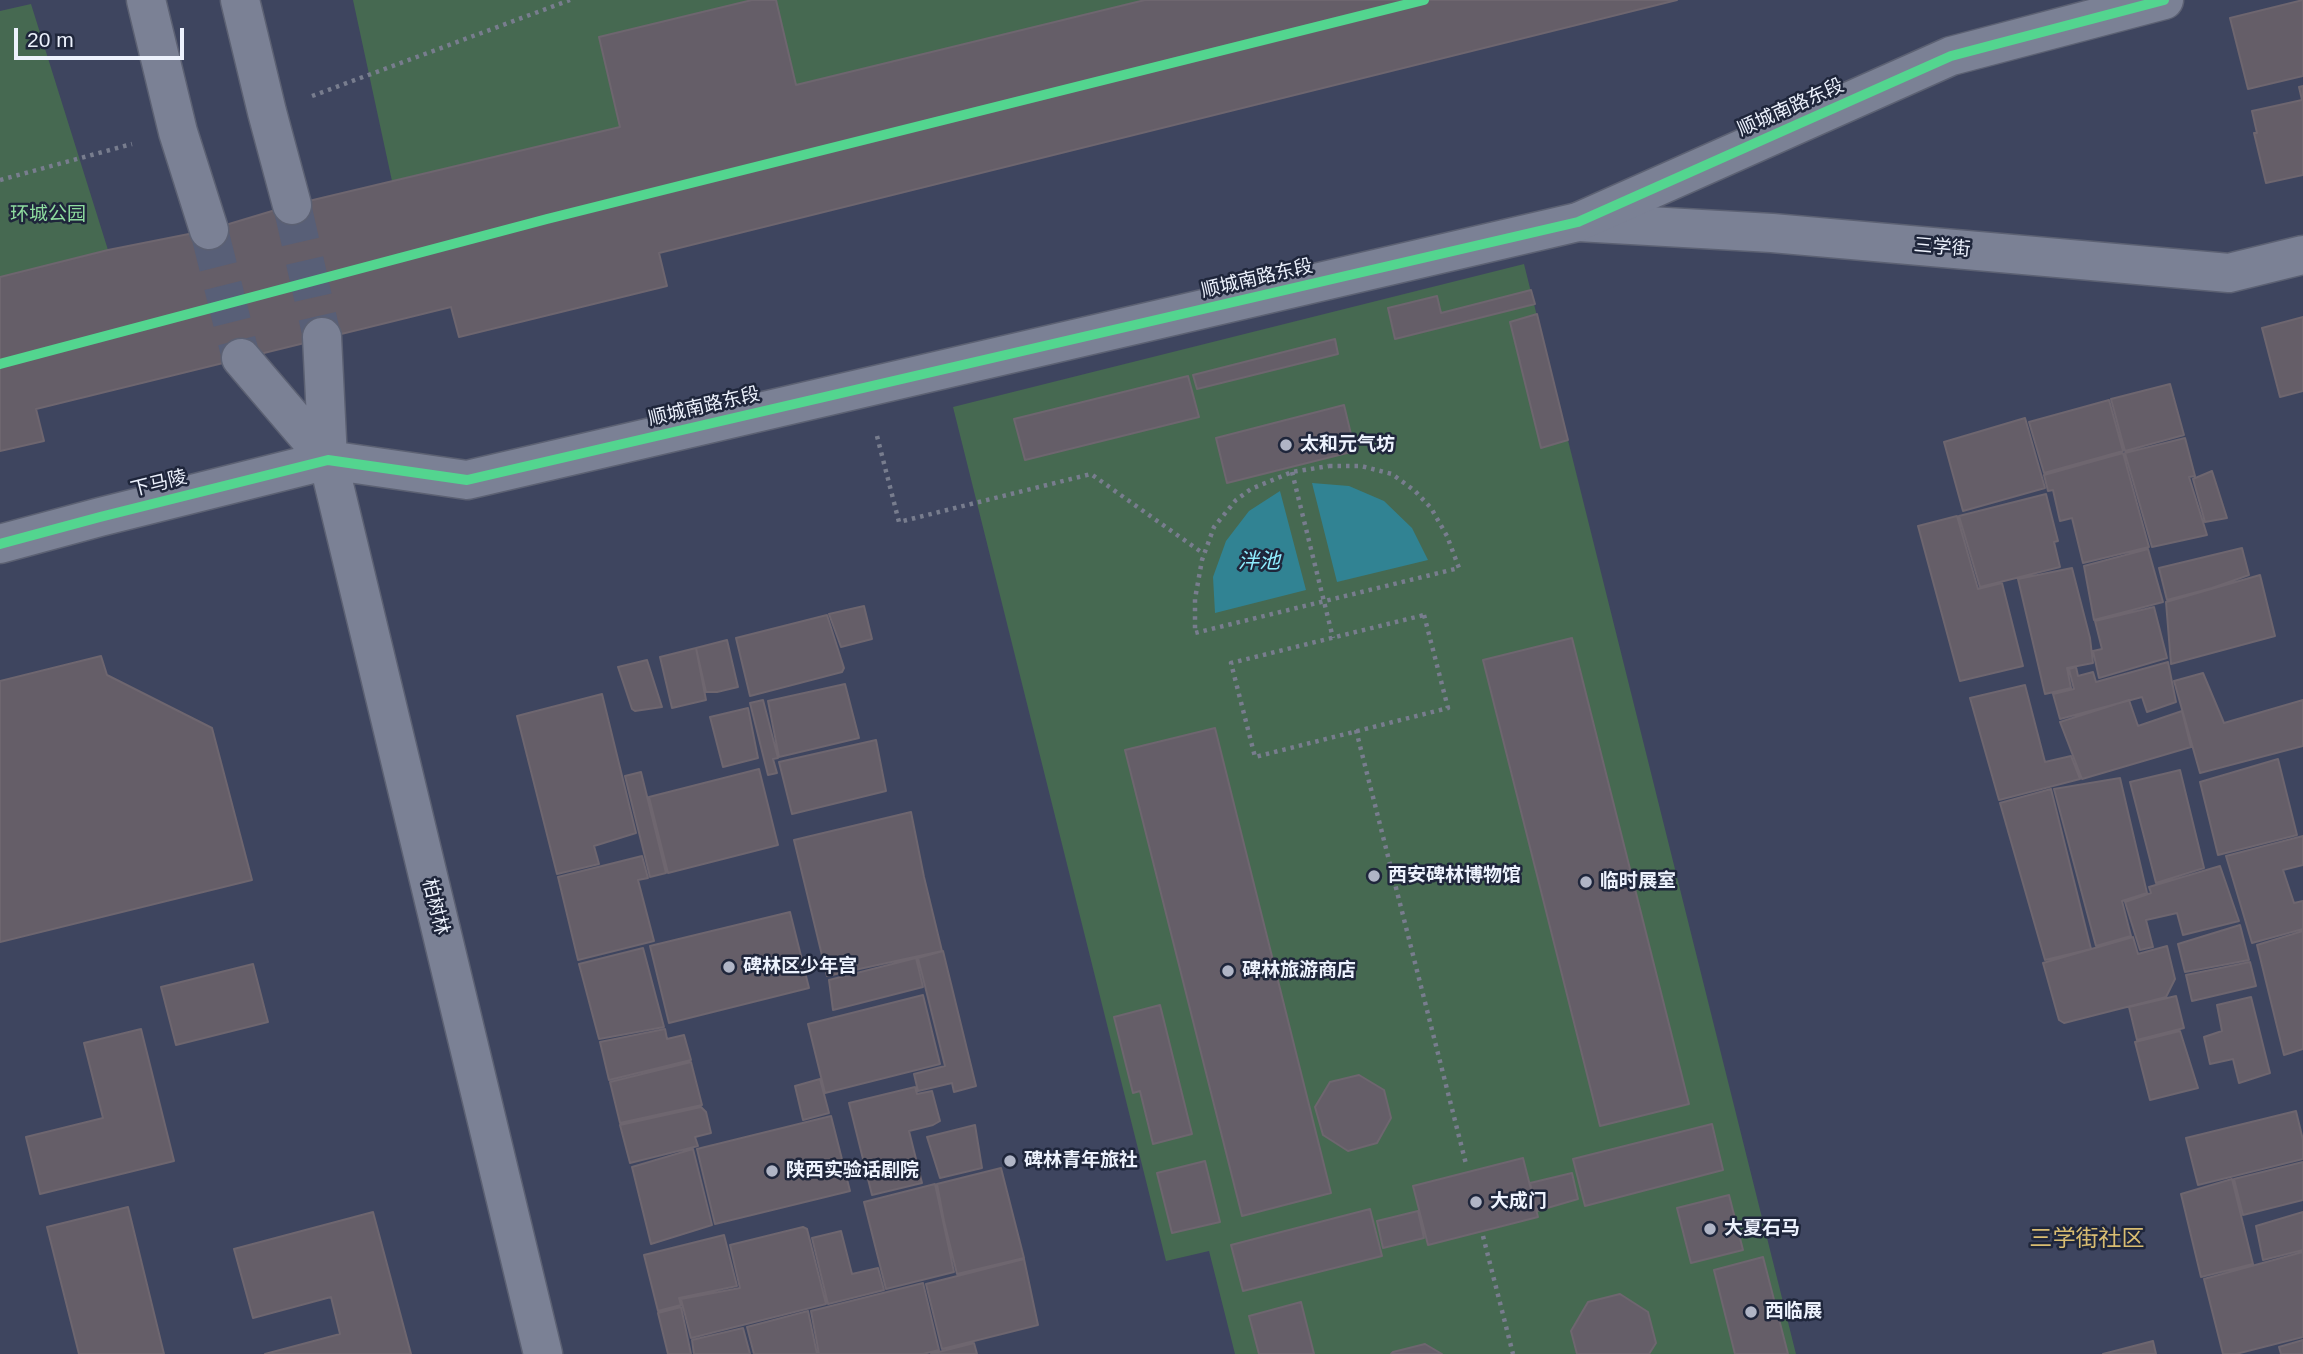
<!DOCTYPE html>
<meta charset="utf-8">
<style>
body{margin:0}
#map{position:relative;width:2303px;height:1354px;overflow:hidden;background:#3e455f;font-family:Helvetica,sans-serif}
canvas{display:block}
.scale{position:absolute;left:14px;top:28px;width:170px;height:32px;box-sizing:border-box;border:4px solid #edf2fd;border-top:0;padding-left:9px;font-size:21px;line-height:24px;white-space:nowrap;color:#edf2fd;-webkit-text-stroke:5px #1f263b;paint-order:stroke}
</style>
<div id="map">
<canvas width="2303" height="1354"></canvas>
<div class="scale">20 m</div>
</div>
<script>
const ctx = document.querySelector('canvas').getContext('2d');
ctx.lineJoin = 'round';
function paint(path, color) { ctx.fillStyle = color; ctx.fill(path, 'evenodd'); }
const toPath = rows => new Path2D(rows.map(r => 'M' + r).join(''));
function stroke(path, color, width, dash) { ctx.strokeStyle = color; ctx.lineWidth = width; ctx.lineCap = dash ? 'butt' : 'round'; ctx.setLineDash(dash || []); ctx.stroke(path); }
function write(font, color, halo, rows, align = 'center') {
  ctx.font = font + ' Helvetica,"Noto Sans SC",sans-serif'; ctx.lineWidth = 5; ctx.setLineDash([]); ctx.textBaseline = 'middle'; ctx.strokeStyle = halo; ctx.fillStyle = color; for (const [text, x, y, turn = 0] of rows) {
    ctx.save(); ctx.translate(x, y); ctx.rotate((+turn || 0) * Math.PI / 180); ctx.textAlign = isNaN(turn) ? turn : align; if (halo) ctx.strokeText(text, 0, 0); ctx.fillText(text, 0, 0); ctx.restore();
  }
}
paint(toPath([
 [353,0,752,0,620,127,392,181],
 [776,0,1145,0,796,85],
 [31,4,108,250,0,277,0,11],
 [1524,264,1796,1354,1235,1354,1209,1251,1166,1261,953,407]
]), '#466951');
paint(toPath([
 [1312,483,1349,486,1384,501,1412,528,1428,560,1337,582],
 [1280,491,1306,590,1215,613,1213,577,1226,541,1249,511]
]), '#318393');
const building = toPath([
 [752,0,776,0,796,85,1145,0,1677,0,659,253,667,286,459,337,451,307,36,409,44,441,0,451,0,277,108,250,209,230,292,205,620,127,599,37,752,0],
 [2303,0,2303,76,2248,89,2230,18,2303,0],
 [2303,86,2303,175,2266,183,2254,133,2257,133,2252,111,2302,100,2299,87,2303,86],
 [1531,290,1535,304,1395,339,1388,308,1437,296,1441,313,1531,290],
 [1537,314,1568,440,1541,448,1510,322,1537,314],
 [2303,317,2303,391,2280,397,2262,328,2303,317],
 [1335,339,1338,354,1197,389,1193,375,1335,339],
 [1188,376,1199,417,1025,460,1014,419,1188,376],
 [2170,384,2184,435,2125,451,2111,399,2170,384],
 [2109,400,2123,451,2044,473,2029,422,2109,400],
 [1344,405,1355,451,1227,483,1216,438,1344,405],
 [2025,418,2045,488,1963,511,1944,442,2025,418],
 [2185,438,2195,476,2189,477,2207,535,2152,547,2125,453,2185,438],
 [2123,453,2149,547,2083,563,2072,518,2060,521,2053,490,2048,491,2044,475,2123,453],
 [2212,471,2227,518,2205,522,2193,479,2212,471],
 [2046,494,2058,541,2054,542,2060,567,1980,587,1959,516,2046,494],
 [1957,516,1978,589,2002,583,2023,666,1960,681,1918,526,1957,516],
 [2242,548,2249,575,2212,588,2167,600,2159,568,2242,548],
 [2148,549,2163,602,2094,620,2084,566,2148,549],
 [2072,568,2090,638,2093,663,2067,668,2071,688,2045,694,2018,579,2072,568],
 [2260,575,2275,636,2171,664,2166,602,2260,575],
 [864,606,872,639,841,647,829,614,864,606],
 [2154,607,2167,658,2099,678,2093,651,2102,649,2095,621,2154,607],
 [827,615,844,668,842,672,750,696,736,638,827,615],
 [1572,638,1689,1104,1600,1126,1483,660,1572,638],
 [727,640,738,687,717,692,706,692,696,648,727,640],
 [696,648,706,700,672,708,660,657,696,648],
 [101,656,107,675,212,728,252,880,0,942,0,681,101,656],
 [647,660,662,707,635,711,632,709,618,667,647,660],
 [2168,662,2176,702,2147,712,2142,697,2060,719,2053,694,2074,689,2069,669,2076,667,2078,676,2093,672,2096,682,2168,662],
 [2203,673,2224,723,2303,700,2303,746,2200,773,2174,681,2203,673],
 [845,684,859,738,779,757,768,701,845,684],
 [2025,685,2045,762,2071,756,2080,779,1999,800,1970,698,2025,685],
 [602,694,636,833,594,846,599,864,557,874,517,716,602,694],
 [763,700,778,758,773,759,777,773,768,775,750,703,763,700],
 [2129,700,2138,726,2182,711,2191,747,2082,779,2060,722,2129,700],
 [748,708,758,758,723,767,710,717,748,708],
 [1215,728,1331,1193,1242,1216,1125,750,1215,728],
 [876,740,886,791,792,814,779,762,876,740],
 [2278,759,2297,835,2218,855,2200,782,2278,759],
 [759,769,778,845,668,873,649,797,759,769],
 [2180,770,2204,868,2156,883,2130,782,2180,770],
 [641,772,666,873,650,877,625,776,641,772],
 [2120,778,2147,893,2122,901,2131,936,2096,946,2054,789,2120,778],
 [2051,789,2091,949,2045,960,2000,803,2051,789],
 [911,812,924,877,942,951,827,976,794,840,911,812],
 [2303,836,2303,865,2283,870,2294,903,2303,901,2303,929,2252,943,2226,856,2303,836],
 [642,856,648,878,638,880,654,941,578,960,558,877,642,856],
 [2220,866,2239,921,2183,935,2177,913,2146,920,2153,947,2140,950,2125,902,2151,893,2149,887,2220,866],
 [790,912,809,988,669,1023,650,946,790,912],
 [2240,925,2249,960,2185,972,2178,944,2240,925],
 [2303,931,2303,1049,2284,1055,2257,945,2303,931],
 [2133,937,2138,954,2167,946,2175,979,2166,997,2064,1023,2059,1020,2043,963,2133,937],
 [643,948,664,1027,599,1039,579,964,643,948],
 [943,951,976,1086,954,1092,952,1083,918,1091,914,1074,945,1066,918,958,943,951],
 [916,958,923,987,833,1010,829,980,916,958],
 [2250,962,2256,986,2192,1001,2186,975,2250,962],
 [253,964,268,1022,176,1045,161,987,253,964],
 [923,995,940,1064,825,1093,808,1024,923,995],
 [2176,996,2184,1028,2137,1040,2129,1007,2176,996],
 [2251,997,2270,1073,2239,1083,2233,1059,2210,1064,2204,1037,2222,1031,2217,1005,2251,997],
 [1160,1005,1192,1134,1153,1144,1140,1091,1133,1093,1114,1017,1160,1005],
 [141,1029,174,1161,40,1194,26,1137,103,1118,84,1043,141,1029],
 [665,1029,667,1039,684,1035,691,1060,609,1080,600,1042,665,1029],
 [2180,1031,2198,1088,2150,1100,2135,1042,2180,1031],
 [691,1062,702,1105,620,1123,610,1082,691,1062],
 [1359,1075,1384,1090,1391,1118,1377,1143,1348,1151,1323,1135,1315,1107,1330,1082,1359,1075],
 [820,1079,829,1113,803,1120,795,1086,820,1079],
 [915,1087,917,1094,932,1091,940,1121,933,1125,909,1131,922,1183,872,1195,849,1103,915,1087],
 [701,1107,706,1112,711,1133,695,1137,698,1146,630,1163,620,1125,701,1107],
 [2296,1111,2303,1140,2303,1159,2198,1185,2186,1138,2296,1111],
 [831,1116,850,1191,715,1224,697,1149,831,1116],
 [1712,1124,1723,1170,1585,1206,1573,1159,1712,1124],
 [975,1125,982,1168,940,1178,927,1137,975,1125],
 [693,1149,712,1225,651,1244,632,1167,693,1149],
 [1523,1158,1538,1217,1428,1245,1413,1186,1523,1158],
 [1205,1161,1220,1222,1172,1233,1157,1173,1205,1161],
 [2303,1162,2303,1200,2243,1215,2234,1179,2303,1162],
 [1001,1168,1024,1258,957,1274,944,1221,937,1184,1001,1168],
 [1572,1173,1578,1199,1537,1211,1530,1183,1572,1173],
 [2232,1179,2253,1264,2201,1277,2181,1194,2232,1179],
 [935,1184,954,1272,886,1289,864,1202,935,1184],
 [1729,1195,1743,1250,1691,1263,1677,1208,1729,1195],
 [128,1207,164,1354,79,1354,47,1227,128,1207],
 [1370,1209,1382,1256,1243,1291,1231,1245,1370,1209],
 [1418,1211,1424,1238,1383,1248,1377,1221,1418,1211],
 [373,1212,411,1354,265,1354,340,1334,331,1297,253,1318,234,1249,373,1212],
 [2303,1212,2303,1250,2263,1260,2256,1226,2303,1212],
 [803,1227,807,1229,826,1304,691,1338,681,1299,740,1288,730,1245,803,1227],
 [841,1231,852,1274,878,1268,884,1290,828,1304,812,1238,841,1231],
 [724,1235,737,1286,679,1298,681,1305,658,1311,644,1255,724,1235],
 [2303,1252,2303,1337,2236,1354,2223,1354,2204,1279,2303,1252],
 [1763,1257,1788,1354,1735,1354,1714,1270,1763,1257],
 [1024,1259,1038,1325,942,1349,926,1284,1024,1259],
 [923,1283,939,1350,923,1354,819,1354,811,1311,923,1283],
 [1620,1294,1648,1312,1656,1343,1649,1354,1577,1354,1571,1331,1588,1302,1620,1294],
 [1301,1302,1314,1354,1259,1354,1249,1316,1301,1302],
 [681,1307,691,1354,668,1354,658,1313,681,1307],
 [808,1311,817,1354,754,1354,747,1327,808,1311],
 [743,1328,750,1354,694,1354,692,1340,743,1328],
 [2303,1340,2303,1354,2281,1354,2279,1347,2303,1340],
 [2153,1341,2156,1354,2103,1354,2153,1341],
 [974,1343,977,1354,931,1354,974,1343],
 [1425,1344,1442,1354,1391,1354,1393,1352,1425,1344]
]);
paint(building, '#655e68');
stroke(building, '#6e666f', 2);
stroke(toPath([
 [292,205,322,337],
 [209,230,241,358]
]), '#585f77', 38, [38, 19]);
const street = toPath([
 [1578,222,1772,233,2229,273,2303,255]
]);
const secondary = toPath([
 [146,0,178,132,209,230],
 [240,0,267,112,292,205],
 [322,337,328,460,543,1354],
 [241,358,328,460],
 [0,544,100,517,328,460,467,480,1578,222,1951,56,2164,0]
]);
stroke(street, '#5c6173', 41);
stroke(secondary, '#5c6173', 41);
stroke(toPath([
 [312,96,570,0],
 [0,180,132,144],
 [877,436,899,522,1091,474,1204,554],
 [1329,466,1361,466,1392,474,1415,491,1431,508,1447,536,1459,568,1195,633,1195,599,1202,560,1214,527,1236,500,1251,489,1292,472,1329,466],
 [1292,472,1333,638],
 [1424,615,1448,708,1255,757,1231,663,1424,615],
 [1356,730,1466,1164],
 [1483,1236,1513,1354]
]), '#787d8e', 4.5, [3.5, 5]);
stroke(street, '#7b8195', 38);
stroke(secondary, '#7b8195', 38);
stroke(toPath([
 [0,364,547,219,1424,0],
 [0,544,100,517,328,460,467,480,1578,222,1951,56,2164,0]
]), '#53d58f', 10);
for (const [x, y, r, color] of [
 [1286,445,7,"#b0b5c6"],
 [1374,876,7,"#b0b5c6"],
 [1586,882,7,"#b0b5c6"],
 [729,967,7,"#b0b5c6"],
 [1228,971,7,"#b0b5c6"],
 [1010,1161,7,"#b0b5c6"],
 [772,1171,7,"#b0b5c6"],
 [1476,1202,7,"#b0b5c6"],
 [1710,1229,7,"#b0b5c6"],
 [1751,1312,7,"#b0b5c6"]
]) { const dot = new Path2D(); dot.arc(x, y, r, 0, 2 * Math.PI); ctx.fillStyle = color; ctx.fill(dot); stroke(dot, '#1f263b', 2.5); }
write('19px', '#edf2fd', '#1f263b', [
 ["顺城南路东段",1791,108,-24],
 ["三学街",1942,248,5],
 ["顺城南路东段",1257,279,-13],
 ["顺城南路东段",704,407,-13],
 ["下马陵",159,484,-14],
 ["柏树林",435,907,76]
]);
write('19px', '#8edc9f', '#1f263b', [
 ["环城公园",48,215]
]);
write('bold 19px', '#edf2fd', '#1f263b', [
 ["太和元气坊",1300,445],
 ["西安碑林博物馆",1388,876],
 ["临时展室",1600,882],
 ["碑林区少年宫",743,967],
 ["碑林旅游商店",1242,971],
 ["碑林青年旅社",1024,1161],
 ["陕西实验话剧院",786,1171],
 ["大成门",1490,1202],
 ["大夏石马",1724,1229],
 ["西临展",1765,1312]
], 'left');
write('italic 21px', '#8fedfe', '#1f263b', [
 ["泮池",1259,562]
]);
write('23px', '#d9bd72', '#1f263b', [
 ["三学街社区",2087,1240]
]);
</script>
